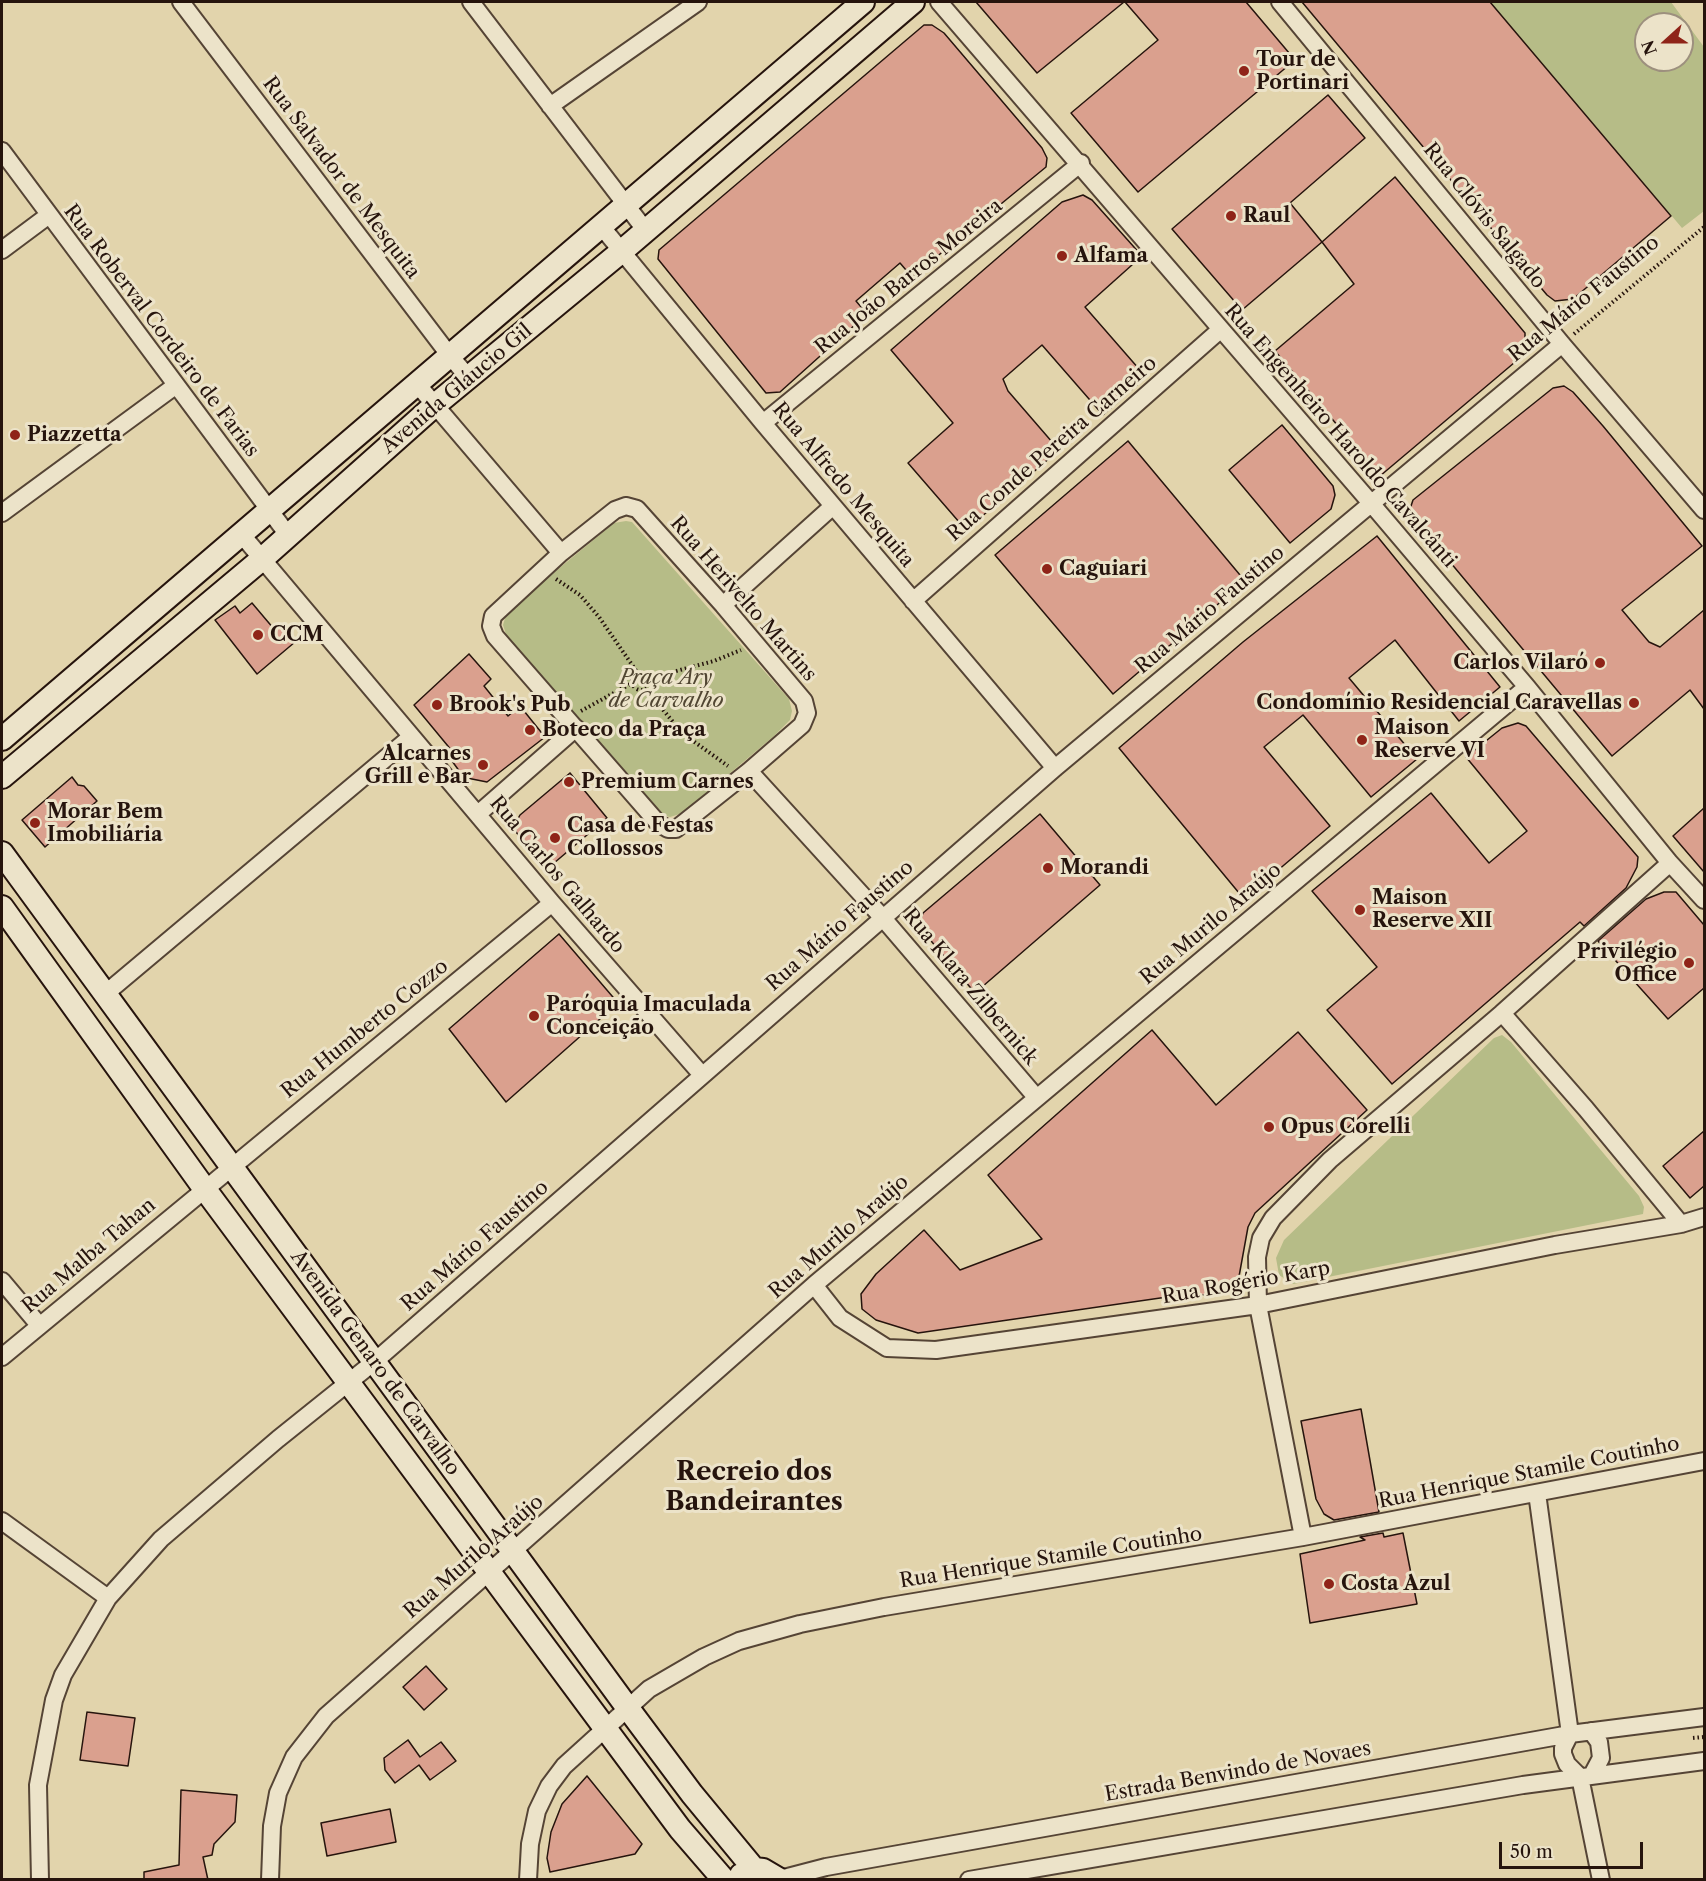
<!DOCTYPE html>
<meta charset="utf-8">
<style>
body{margin:0}
#map{position:relative;width:1706px;height:1881px;overflow:hidden;background:#e2d4ac;font-family:"Libre Caslon Text",serif}
canvas{display:block}
.frame{position:absolute;inset:0;border:3px solid #26140d;pointer-events:none}
.north{position:absolute;left:1634px;top:12px;width:60px;height:60px;box-sizing:border-box;background:#ece3c9;border:2px solid #9d907e;border-radius:50%;rotate:249deg;font-size:16px;font-weight:700;line-height:24px;text-align:center;color:#26140d}
.north::after{content:'';display:block;margin:auto;width:21px;height:27px;background:#8f2418;clip-path:polygon(50% 0,100% 100%,50% 72%,0 100%)}
.scale{position:absolute;left:1499px;top:1842px;width:144px;height:27px;box-sizing:border-box;border:3px solid #26140d;border-top:0;padding-left:8px;font-size:18px;line-height:21px;white-space:nowrap;color:#26140d;-webkit-text-stroke:4px #ece3c9;paint-order:stroke}
</style>
<div id="map">
<canvas width="1706" height="1881"></canvas>
<div class="frame"></div>
<div class="north">N</div>
<div class="scale">50 m</div>
</div>
<script>
const ctx = document.querySelector('canvas').getContext('2d');
ctx.lineJoin = 'round';
function paint(path, color) { ctx.fillStyle = color; ctx.fill(path, 'evenodd'); }
const toPath = rows => new Path2D(rows.map(r => 'M' + r).join(''));
function stroke(path, color, width, dash) { ctx.strokeStyle = color; ctx.lineWidth = width; ctx.lineCap = dash ? 'butt' : 'round'; ctx.setLineDash(dash || []); ctx.stroke(path); }
function write(font, color, halo, rows, align = 'center') {
  ctx.font = font + ' "Libre Caslon Text",serif'; ctx.lineWidth = 6; ctx.setLineDash([]); ctx.textBaseline = 'middle'; ctx.strokeStyle = halo; ctx.fillStyle = color; for (const [text, x, y, turn = 0] of rows) {
    ctx.save(); ctx.translate(x, y); ctx.rotate((+turn || 0) * Math.PI / 180); ctx.textAlign = isNaN(turn) ? turn : align; if (halo) ctx.strokeText(text, 0, 0); ctx.fillText(text, 0, 0); ctx.restore();
  }
}
paint(toPath([
 [1490,2,1671,2,1704,47,1704,211,1682,228],
 [1646,24,1682,24,1682,60,1646,60],
 [626,521,632,522,789,699,792,711,790,720,774,736,683,813,670,817,661,815,507,637,503,625,506,615,551,575,614,523],
 [1502,1035,1511,1042,1639,1196,1644,1207,1643,1214,1293,1284,1279,1275,1276,1258,1284,1240,1494,1038]
]), '#b6bc87');
const building = toPath([
 [976,2,1124,2,1037,73,976,2],
 [1125,2,1246,2,1295,60,1138,192,1071,113,1158,40,1125,2],
 [1302,2,1490,2,1671,216,1573,299,1555,301,1547,295,1302,2],
 [924,25,932,25,944,33,1042,148,1047,158,1046,167,912,277,900,263,856,301,867,314,780,392,766,393,658,259,659,250,924,25],
 [1328,95,1365,138,1290,203,1322,242,1242,310,1172,229,1328,95],
 [1395,177,1525,333,1525,348,1521,357,1380,476,1275,351,1354,284,1322,242,1395,177],
 [1083,195,1092,200,1142,256,1085,307,1146,377,1103,415,1042,345,1003,379,1008,391,1059,450,966,530,908,463,953,423,891,350,1062,202,1083,195],
 [1564,386,1573,392,1603,426,1702,546,1622,610,1649,642,1660,647,1704,610,1704,709,1690,690,1612,756,1445,556,1410,509,1413,500,1553,388,1564,386],
 [1282,425,1333,486,1335,495,1331,509,1290,543,1229,470,1282,425],
 [1128,441,1245,581,1113,694,995,555,1128,441],
 [1377,536,1500,687,1459,721,1395,640,1349,678,1417,759,1371,797,1303,715,1264,747,1330,826,1244,899,1119,748,1243,642,1377,536],
 [252,603,274,629,281,625,295,642,257,674,215,620,235,606,240,613,252,603],
 [469,654,491,679,484,686,508,716,520,706,545,737,487,782,467,778,460,772,452,761,457,757,414,705,469,654],
 [1518,723,1526,726,1638,857,1637,867,1626,888,1584,926,1580,922,1392,1084,1327,1010,1377,967,1312,891,1431,793,1489,863,1527,831,1466,757,1502,728,1518,723],
 [570,773,607,818,547,869,516,832,515,824,520,815,570,773],
 [72,777,78,785,84,786,97,801,45,847,22,820,72,777],
 [1704,808,1704,872,1673,836,1704,808],
 [1040,814,1100,885,975,993,921,929,920,921,923,913,1040,814],
 [1664,892,1676,892,1704,925,1704,988,1668,1019,1598,941,1646,899,1664,892],
 [559,934,618,1003,506,1102,449,1029,559,934],
 [1152,1030,1216,1105,1298,1032,1367,1110,1255,1213,1248,1227,1238,1282,1218,1295,1181,1295,918,1333,876,1320,862,1309,861,1294,876,1274,924,1230,960,1270,1042,1239,988,1175,1152,1030],
 [1704,1131,1704,1186,1690,1198,1663,1166,1704,1131],
 [1361,1409,1379,1512,1334,1520,1324,1514,1316,1499,1301,1421,1361,1409],
 [1383,1533,1384,1537,1403,1533,1417,1604,1310,1623,1300,1554,1365,1540,1360,1537,1383,1533],
 [426,1666,447,1689,424,1710,403,1687,426,1666],
 [87,1712,135,1718,128,1766,80,1760,87,1712],
 [408,1740,420,1757,441,1742,456,1761,430,1780,419,1765,395,1783,385,1770,384,1758,408,1740],
 [587,1776,642,1844,635,1854,550,1872,547,1858,551,1832,562,1804,587,1776],
 [181,1790,237,1795,235,1822,214,1844,212,1855,203,1857,208,1880,144,1880,144,1872,179,1865,181,1790],
 [390,1809,396,1842,327,1856,321,1823,390,1809]
]);
paint(building, '#daa08e');
stroke(building, '#26140d', 1.5);
const street = toPath([
 [181,2,450,356,469,378],
 [471,2,646,231],
 [939,2,1370,502,1527,687,1670,863,1704,900],
 [1280,2,1562,344,1704,510],
 [550,106,698,2],
 [2,151,288,535],
 [601,226,763,423,1055,768],
 [2,250,49,215],
 [417,384,561,553],
 [763,423,1081,163],
 [626,506,637,509,723,605,804,701,807,713,802,725,749,771,676,829,668,829,658,823,495,636,491,626,493,616,561,553,615,510,626,506],
 [2,513,175,386],
 [242,535,552,903,702,1075],
 [913,601,1220,330],
 [723,605,833,506],
 [749,771,882,917,1036,1097],
 [478,814,576,728],
 [105,994,411,737],
 [1502,1013,1670,863],
 [2,1281,39,1325],
 [814,1285,840,1318,887,1348,936,1350,1258,1305,1555,1245,1681,1224,1704,1217],
 [2,1357,552,903],
 [1537,1493,1570,1734,1563,1748,1563,1754,1567,1764,1580,1777,1601,1880],
 [2,1521,108,1598],
 [1303,1537,1258,1305,1257,1257,1261,1238,1273,1218,1330,1160,1502,1013,1586,1109,1681,1224],
 [1591,1731,1599,1742,1601,1758,1592,1775],
 [780,1879,826,1867,1570,1734,1704,1717],
 [40,1880,38,1785,54,1700,63,1675,108,1598,161,1539,278,1439,374,1362,1055,768,1562,344],
 [270,1880,272,1826,278,1793,294,1757,326,1716,814,1285,1527,687],
 [528,1880,530,1844,537,1811,549,1786,564,1766,649,1689,704,1657,739,1641,800,1624,884,1607,1303,1537,1704,1461],
 [969,1880,1523,1785,1704,1761]
]);
const secondary = toPath([
 [2,739,863,2],
 [2,777,262,559,435,405,622,251,913,2],
 [2,853,627,1707,692,1794,754,1869],
 [2,907,204,1188,680,1829,724,1880],
 [741,1875,754,1869,763,1870,780,1880]
]);
stroke(street, '#554435', 20);
stroke(secondary, '#26140d', 26);
stroke(toPath([
 [1574,334,1704,227],
 [556,579,580,595,599,617,637,672],
 '632 681a9 9 0 1 1 18 0a9 9 0 1 1-18 0Z',
 [650,678,714,661,741,650],
 [646,689,682,733,728,766],
 [581,711,632,683],
 [1693,1738,1704,1737]
]), '#26140d', 4, [1.5, 3]);
stroke(street, '#ece3c9', 16);
stroke(secondary, '#ece3c9', 22);
for (const [x, y, r, color] of [
 [1244,71,6,"#8f2418"],
 [1231,216,6,"#8f2418"],
 [1062,256,6,"#8f2418"],
 [15,435,6,"#8f2418"],
 [1047,569,6,"#8f2418"],
 [258,635,6,"#8f2418"],
 [1600,663,6,"#8f2418"],
 [1634,703,6,"#8f2418"],
 [437,705,6,"#8f2418"],
 [530,730,6,"#8f2418"],
 [1362,740,6,"#8f2418"],
 [483,765,6,"#8f2418"],
 [569,782,6,"#8f2418"],
 [35,823,6,"#8f2418"],
 [555,838,6,"#8f2418"],
 [1048,868,6,"#8f2418"],
 [1360,910,6,"#8f2418"],
 [1689,963,6,"#8f2418"],
 [534,1016,6,"#8f2418"],
 [1269,1127,6,"#8f2418"],
 [1329,1584,6,"#8f2418"]
]) { const dot = new Path2D(); dot.arc(x, y, r, 0, 2 * Math.PI); ctx.fillStyle = color; ctx.fill(dot); stroke(dot, '#ece3c9', 2); }
write('bold 20px', '#26140d', '#ece3c9', [
 ["Tour de",1256,60],
 ["Portinari",1256,83],
 ["Raul",1243,216],
 ["Alfama",1074,256],
 ["Piazzetta",27,435],
 ["Caguiari",1059,569],
 ["CCM",270,635],
 ["Carlos Vilaró",1588,663,"right"],
 ["Condomínio Residencial Caravellas",1622,703,"right"],
 ["Brook's Pub",449,705],
 ["Maison",1374,728],
 ["Reserve VI",1374,751],
 ["Boteco da Praça",542,730],
 ["Alcarnes",471,754,"right"],
 ["Grill e Bar",471,777,"right"],
 ["Premium Carnes",581,782],
 ["Morar Bem",47,812],
 ["Imobiliária",47,835],
 ["Casa de Festas",567,826],
 ["Collossos",567,849],
 ["Morandi",1060,868],
 ["Maison",1372,898],
 ["Reserve XII",1372,921],
 ["Privilégio",1677,952,"right"],
 ["Office",1677,975,"right"],
 ["Paróquia Imaculada",546,1005],
 ["Conceição",546,1028],
 ["Opus Corelli",1281,1127],
 ["Costa Azul",1341,1584]
], 'left');
write('20px', '#26140d', '#ece3c9', [
 ["Rua Salvador de Mesquita",341,178,53],
 ["Rua Clóvis Salgado",1484,216,51],
 ["Rua João Barros Moreira",909,277,-39],
 ["Rua Mário Faustino",1584,299,-39],
 ["Rua Roberval Cordeiro de Farias",161,331,53],
 ["Avenida Gláucio Gil",457,389,-40],
 ["Rua Engenheiro Haroldo Cavalcânti",1340,436,49],
 ["Rua Conde Pereira Carneiro",1052,449,-41],
 ["Rua Alfredo Mesquita",843,485,50],
 ["Rua Herivelto Martins",743,599,49],
 ["Rua Mário Faustino",1210,610,-40],
 ["Rua Carlos Galhardo",557,875,50],
 ["Rua Murilo Araújo",1211,924,-40],
 ["Rua Mário Faustino",840,926,-41],
 ["Rua Klara Zilbernick",970,987,50],
 ["Rua Humberto Cozzo",365,1029,-39],
 ["Rua Murilo Araújo",839,1237,-41],
 ["Rua Mário Faustino",475,1246,-41],
 ["Rua Malba Tahan",89,1256,-40],
 ["Rua Rogério Karp",1246,1283,-10],
 ["Avenida Genaro de Carvalho",375,1363,54],
 ["Rua Henrique Stamile Coutinho",1529,1473,-11],
 ["Rua Murilo Araújo",474,1557,-41],
 ["Rua Henrique Stamile Coutinho",1051,1558,-9],
 ["Estrada Benvindo de Novaes",1238,1772,-10]
]);
write('italic 20px', '#514632', '#ece3c9', [
 ["Praça Ary",666,678],
 ["de Carvalho",666,701]
]);
write('bold 26px', '#26140d', '#ece3c9', [
 ["Recreio dos",754,1472],
 ["Bandeirantes",754,1502]
]);
</script>
